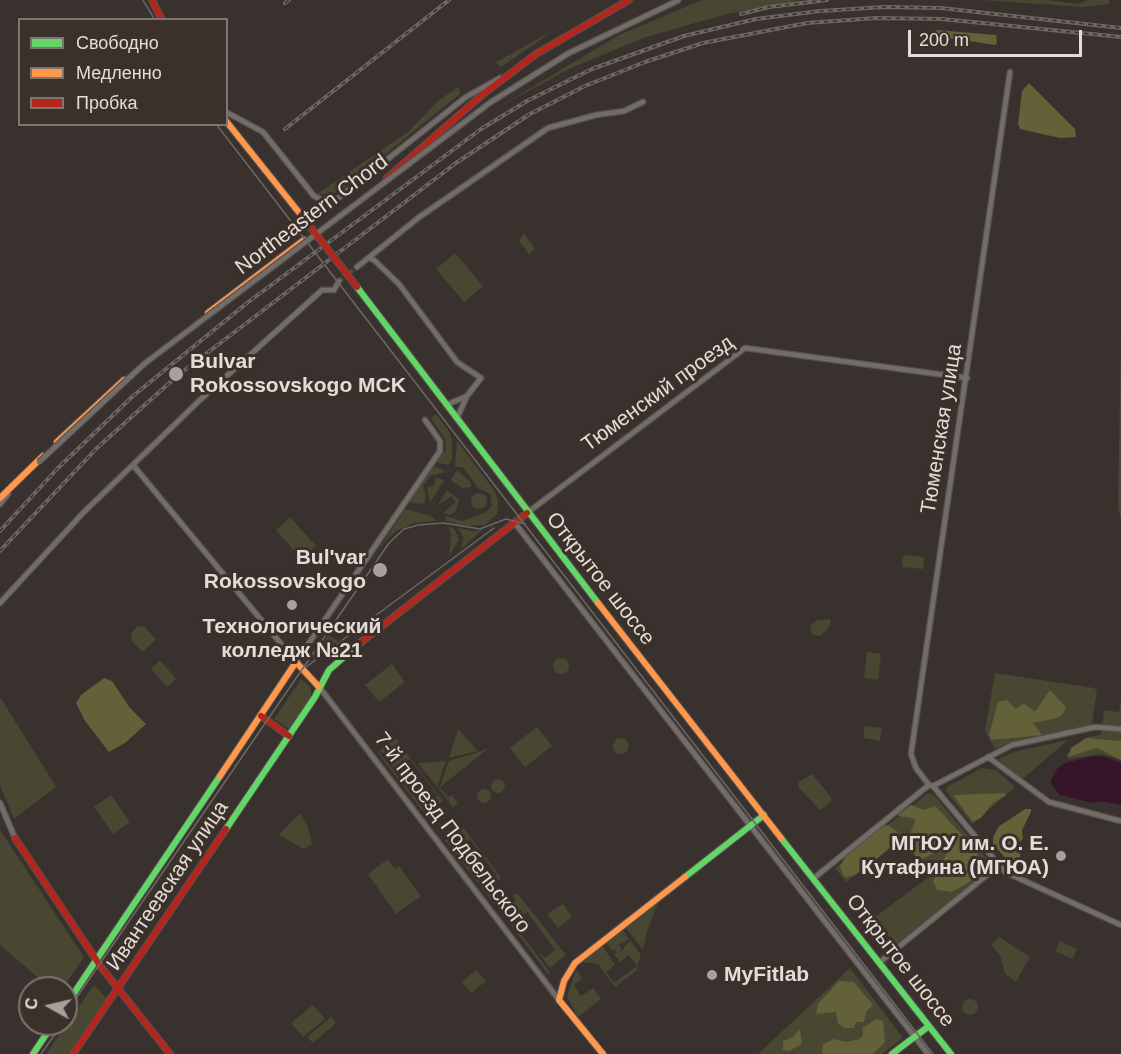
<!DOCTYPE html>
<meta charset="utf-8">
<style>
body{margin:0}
#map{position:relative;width:1121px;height:1054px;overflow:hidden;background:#38312e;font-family:Helvetica,sans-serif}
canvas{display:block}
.legend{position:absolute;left:18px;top:18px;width:210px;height:108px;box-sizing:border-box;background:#3c302a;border:2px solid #7f7570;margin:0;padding:8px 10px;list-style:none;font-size:18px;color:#e4dcd8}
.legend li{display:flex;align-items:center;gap:12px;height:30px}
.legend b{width:30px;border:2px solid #7f7570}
.north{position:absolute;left:18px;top:976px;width:60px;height:60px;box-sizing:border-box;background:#3c302a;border:2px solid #7f7570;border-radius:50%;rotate:278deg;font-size:16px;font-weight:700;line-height:24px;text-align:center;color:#e4dcd8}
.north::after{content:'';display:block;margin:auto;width:21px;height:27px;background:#a8a09c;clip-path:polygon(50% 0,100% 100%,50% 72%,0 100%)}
.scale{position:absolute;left:908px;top:30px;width:174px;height:27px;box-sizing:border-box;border:3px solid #e4dcd8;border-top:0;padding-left:8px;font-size:18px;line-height:21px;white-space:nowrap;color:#e4dcd8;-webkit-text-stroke:4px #3c302a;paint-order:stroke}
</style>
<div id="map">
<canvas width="1121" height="1054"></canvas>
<ul class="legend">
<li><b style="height:8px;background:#63d668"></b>Свободно</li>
<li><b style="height:8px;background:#ff974d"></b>Медленно</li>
<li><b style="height:8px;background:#b3261e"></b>Пробка</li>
</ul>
<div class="north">С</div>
<div class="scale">200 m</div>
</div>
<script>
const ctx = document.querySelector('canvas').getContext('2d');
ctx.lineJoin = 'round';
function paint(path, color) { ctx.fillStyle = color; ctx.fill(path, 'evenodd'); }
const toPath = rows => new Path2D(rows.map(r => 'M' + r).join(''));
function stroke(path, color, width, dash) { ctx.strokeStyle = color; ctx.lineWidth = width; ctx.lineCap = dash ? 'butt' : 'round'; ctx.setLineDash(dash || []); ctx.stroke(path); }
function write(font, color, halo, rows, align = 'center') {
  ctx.font = font + ' Helvetica,sans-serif'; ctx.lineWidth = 6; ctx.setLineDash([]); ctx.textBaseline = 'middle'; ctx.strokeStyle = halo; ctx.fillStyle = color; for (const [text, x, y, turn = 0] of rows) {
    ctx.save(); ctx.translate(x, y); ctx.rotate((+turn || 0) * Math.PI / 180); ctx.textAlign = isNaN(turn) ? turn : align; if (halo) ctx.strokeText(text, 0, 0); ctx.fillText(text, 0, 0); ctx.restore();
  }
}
paint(toPath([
 [702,0,801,0,727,14,646,37,571,68,499,107,619,35],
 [982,0,1045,0,1079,4,1088,0,1109,0,1109,4,1083,7],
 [556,29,501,67,496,62],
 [458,87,461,93,345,187,332,195,317,194,408,132,438,101],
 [524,233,535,249,529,254,519,241],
 [455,253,483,286,464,302,436,269],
 [1121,335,1121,519,1118,508],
 [436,414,450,433,452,440,452,459,448,465,436,462,446,450,445,439,431,418],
 [457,441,494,490,498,500,497,514,485,525,466,526,446,521,445,516,462,521,485,513,492,506,490,494,478,488,463,467,455,467],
 [433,466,444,470,444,473,430,476,423,486,426,495,424,504,408,502],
 [457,470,471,483,471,487,462,488,451,480],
 [436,477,444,480,430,503,427,488,434,485],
 [447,490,459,500,456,511,450,515,443,513,456,502,451,496,438,505],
 '471 501a8 8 0 1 1 16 0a8 8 0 1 1-16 0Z',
 [405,509,428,515,437,521,414,523,396,531,387,539,369,565],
 [290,517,316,546,301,559,276,530],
 [448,526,455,530,459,539,449,557,451,534],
 [458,528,472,531,482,530,462,548,463,536],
 [905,555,924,557,923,569,902,567,902,558],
 [830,619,831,624,821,636,812,635,810,625,817,620],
 [138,626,145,627,156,640,142,652,131,640,132,632],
 [328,635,338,641,312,660,311,659],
 [867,652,881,654,878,680,864,678],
 '553 666a8 8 0 1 1 16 0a8 8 0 1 1-16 0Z',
 [160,660,176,679,167,687,151,669],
 [392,664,405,682,379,702,365,685],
 [995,673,1094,688,1097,691,1092,723,1089,725,1012,742,995,749,985,730],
 [301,679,311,687,311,697,289,729,274,719],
 [0,697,56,787,14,819,0,785],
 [1121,701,1121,760,1101,754,1069,759,1066,755,1088,737,1101,735,1104,710,1119,712],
 [865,726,882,728,880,741,863,738],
 [537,727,552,746,525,767,510,748],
 [458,729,478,751,449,758],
 '613 746a8 8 0 1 1 16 0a8 8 0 1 1-16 0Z',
 [396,739,443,801,428,812,421,803,424,800,427,804,438,796,410,759,399,766,402,771,398,774,380,750],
 [1068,740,1021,780,998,759,1018,751],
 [488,749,440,787,448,797,452,795,458,803,453,808,439,788,449,761],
 [378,751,427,813,425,814,377,752],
 [446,761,437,787,418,763],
 [982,768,996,770,1015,787,972,824,946,791,947,787],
 [810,775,813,775,831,797,831,802,820,810,798,787,799,782],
 '491 786a7 7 0 1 1 14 0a7 7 0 1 1-14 0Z',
 '477 796a7 7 0 1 1 14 0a7 7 0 1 1-14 0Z',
 [928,793,934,795,987,859,988,866,986,872,895,945,875,917,930,876,902,840,846,882,835,868],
 [111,795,130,822,113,834,94,807],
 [300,813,308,828,312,844,304,849,279,835],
 [463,827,501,878,488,889,483,882,488,883,497,876,470,839,460,846,463,851,460,853,448,838],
 [0,830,84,957,63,988,50,988,0,945],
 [447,839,496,902,494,904,445,840],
 [388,859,395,869,399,866,421,896,396,914,368,874],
 [517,893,566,955,550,968,538,952,545,958,555,950,527,912,517,920,518,926,505,909,516,900,513,896],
 [658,902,647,932,643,950,626,928],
 [563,904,572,917,558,928,547,914],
 [500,907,550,972,548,974,498,908],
 [623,930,629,939,613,948,619,945,622,949,617,953,614,949,612,951,606,943],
 [999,937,1030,957,1016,982,1005,974,1000,955,991,945],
 [631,941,641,955,636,971,615,987,598,964,581,962,602,945,615,965,606,972,614,983,637,966,629,955,620,962,614,954,624,949,623,947],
 [1060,941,1077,949,1072,959,1055,951],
 [850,968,903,1038,882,1054,758,1054],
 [476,970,486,981,471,993,462,982],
 [576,970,582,978,574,985,581,996,593,988,601,999,578,1017,567,997],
 [94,985,106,998,68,1054,46,1054],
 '962 1007a8 8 0 1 1 16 0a8 8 0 1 1-16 0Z',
 [313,1005,325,1019,303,1037,291,1023],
 [331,1017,336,1023,313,1043,307,1037]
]), '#484731');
paint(toPath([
 [937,30,996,35,997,43,995,45,929,35],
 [1029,83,1075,129,1076,137,1060,138,1020,129,1018,124,1022,91],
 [104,678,112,681,130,708,146,724,125,743,109,752,85,721,76,703,81,695],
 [1050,690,1066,707,1062,715,1057,718,1033,723,1042,735,991,740,989,735,998,702,1007,700,1016,709,1024,703,1035,712],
 [1086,738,1121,741,1121,760,1097,748,1068,757,1071,748],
 [1003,793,1006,794,1005,796,993,803,981,818,973,822,953,795],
 [911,805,924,810,935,806,973,847,982,863,981,875,952,892,937,890,933,881,947,853,938,851,922,859,916,858,908,839,916,819,899,816,898,814],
 [1025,809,1031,809,1031,812,1022,830,1023,839,1017,844,1022,861,1007,860,993,844,993,838,998,827],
 [888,825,898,832,889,848,866,868,853,876,844,877,840,866,847,854,879,827],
 [839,981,854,982,873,1005,866,1012,864,1022,856,1022,854,1028,845,1028,838,1024,836,1012,816,1014,818,1004],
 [877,1019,883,1021,885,1042,873,1054,822,1054,823,1044,834,1039,845,1042,860,1039,863,1034,862,1028],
 [800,1029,802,1044,789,1051,783,1050,783,1041,793,1037]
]), '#626138');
paint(toPath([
 [1093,756,1106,757,1121,763,1121,805,1101,801,1093,803,1060,795,1052,785,1051,780,1057,769,1065,763]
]), '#361429');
stroke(toPath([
 [339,281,357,267]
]), '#524b48', 4.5, [4.5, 2]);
const street = toPath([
 [1010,72,911,754,916,768,929,785,933,786,1005,872,1121,925],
 [226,112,263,132,314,196,324,201,336,200,466,97,500,78],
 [369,258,374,260,399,284,457,362,481,378,467,396,457,418],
 [357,267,418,218,548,128,596,115,624,111,643,102],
 [334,290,339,281],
 [446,405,467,396],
 [133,465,296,662,440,451,440,441,425,420],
 [0,504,8,494],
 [527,513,745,348,967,378],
 [514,522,928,1054],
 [0,603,84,512,200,400,322,290,334,290],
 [320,688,559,1000],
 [988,757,1049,802,1121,821],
 [933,786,1012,745,1095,727,1121,729],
 [0,803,15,838],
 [814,878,929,785],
 [880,962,998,866]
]);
const fast = toPath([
 [357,287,598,603],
 [226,829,315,697,329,670,360,643],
 [781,838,951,1054],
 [685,877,764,815],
 [66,1005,220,776],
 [33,1054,53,1024],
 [892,1054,929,1026]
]);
const slow = toPath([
 [226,121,301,215],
 [208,313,304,240],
 [57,442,124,380],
 [0,498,43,456],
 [598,603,781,838],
 [220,776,296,662,319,687],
 [603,1054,559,1000,564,981,575,963,685,877]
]);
const jam = toPath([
 [152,0,162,20],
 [387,178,482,95,536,54,629,0],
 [360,643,527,513],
 [261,716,289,736],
 [15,838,101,967,170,1054],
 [73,1054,226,829]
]);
stroke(street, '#57504e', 7);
stroke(fast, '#57504e', 8);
stroke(slow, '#57504e', 8);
stroke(jam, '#57504e', 8);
stroke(street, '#736d6a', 4.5);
stroke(fast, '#63d668', 6);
stroke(slow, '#ff974d', 6);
stroke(jam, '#b3261e', 6);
stroke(toPath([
 [143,0,155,20],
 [216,124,933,1054],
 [306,667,494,528],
 [66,1013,389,543,404,529,418,525,444,523,480,529,506,519,525,524],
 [41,1054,62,1024]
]), '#6d6764', 1.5);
const rail = toPath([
 [285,3,289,0],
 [741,14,769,7,827,0],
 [285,129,449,0],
 [0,531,58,468,133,396,247,303,481,129,527,101,592,69,684,36,756,19,820,11,885,7,941,8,1121,28],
 [0,551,97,448,177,376,456,163,530,114,585,86,645,62,703,43,807,23,876,18,942,19,1121,37]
]);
stroke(rail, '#6d6764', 4);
stroke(rail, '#3c302a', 1.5, [4.5]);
const streetBridge = toPath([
 [39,462,144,364,491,102,569,53,679,0]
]);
const jamBridge = toPath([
 [301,215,357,287]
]);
stroke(streetBridge, '#57504e', 7, []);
stroke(jamBridge, '#57504e', 8, []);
stroke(streetBridge, '#736d6a', 4.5);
stroke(jamBridge, '#b3261e', 6);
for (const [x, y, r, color] of [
 [176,374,8,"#a8a09c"],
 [380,570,8,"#a8a09c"],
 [292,605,6,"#a8a09c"],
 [1061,856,6,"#a8a09c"],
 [712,975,6,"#a8a09c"]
]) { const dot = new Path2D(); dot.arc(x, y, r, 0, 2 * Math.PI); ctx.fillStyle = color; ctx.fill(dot); stroke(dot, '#3c302a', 2); }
write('21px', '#e4dcd8', '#3c302a', [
 ["Northeastern Chord",312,215,-37],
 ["Тюменский проезд",658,394,-36],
 ["Тюменская улица",942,429,-81],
 ["Открытое шоссе",600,579,52],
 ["7-й проезд Подбельского",452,833,53],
 ["Ивантеевская улица",168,886,-56],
 ["Открытое шоссе",900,961,52]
]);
write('bold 21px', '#e4dcd8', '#3c302a', [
 ["Bulvar",190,362],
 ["Rokossovskogo MCK",190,386],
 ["Bul'var",366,558,"right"],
 ["Rokossovskogo",366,582,"right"],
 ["Технологический",292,627,"center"],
 ["колледж №21",292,651,"center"],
 ["МГЮУ им. О. Е.",1049,844,"right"],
 ["Кутафина (МГЮА)",1049,868,"right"],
 ["MyFitlab",724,975]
], 'left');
</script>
